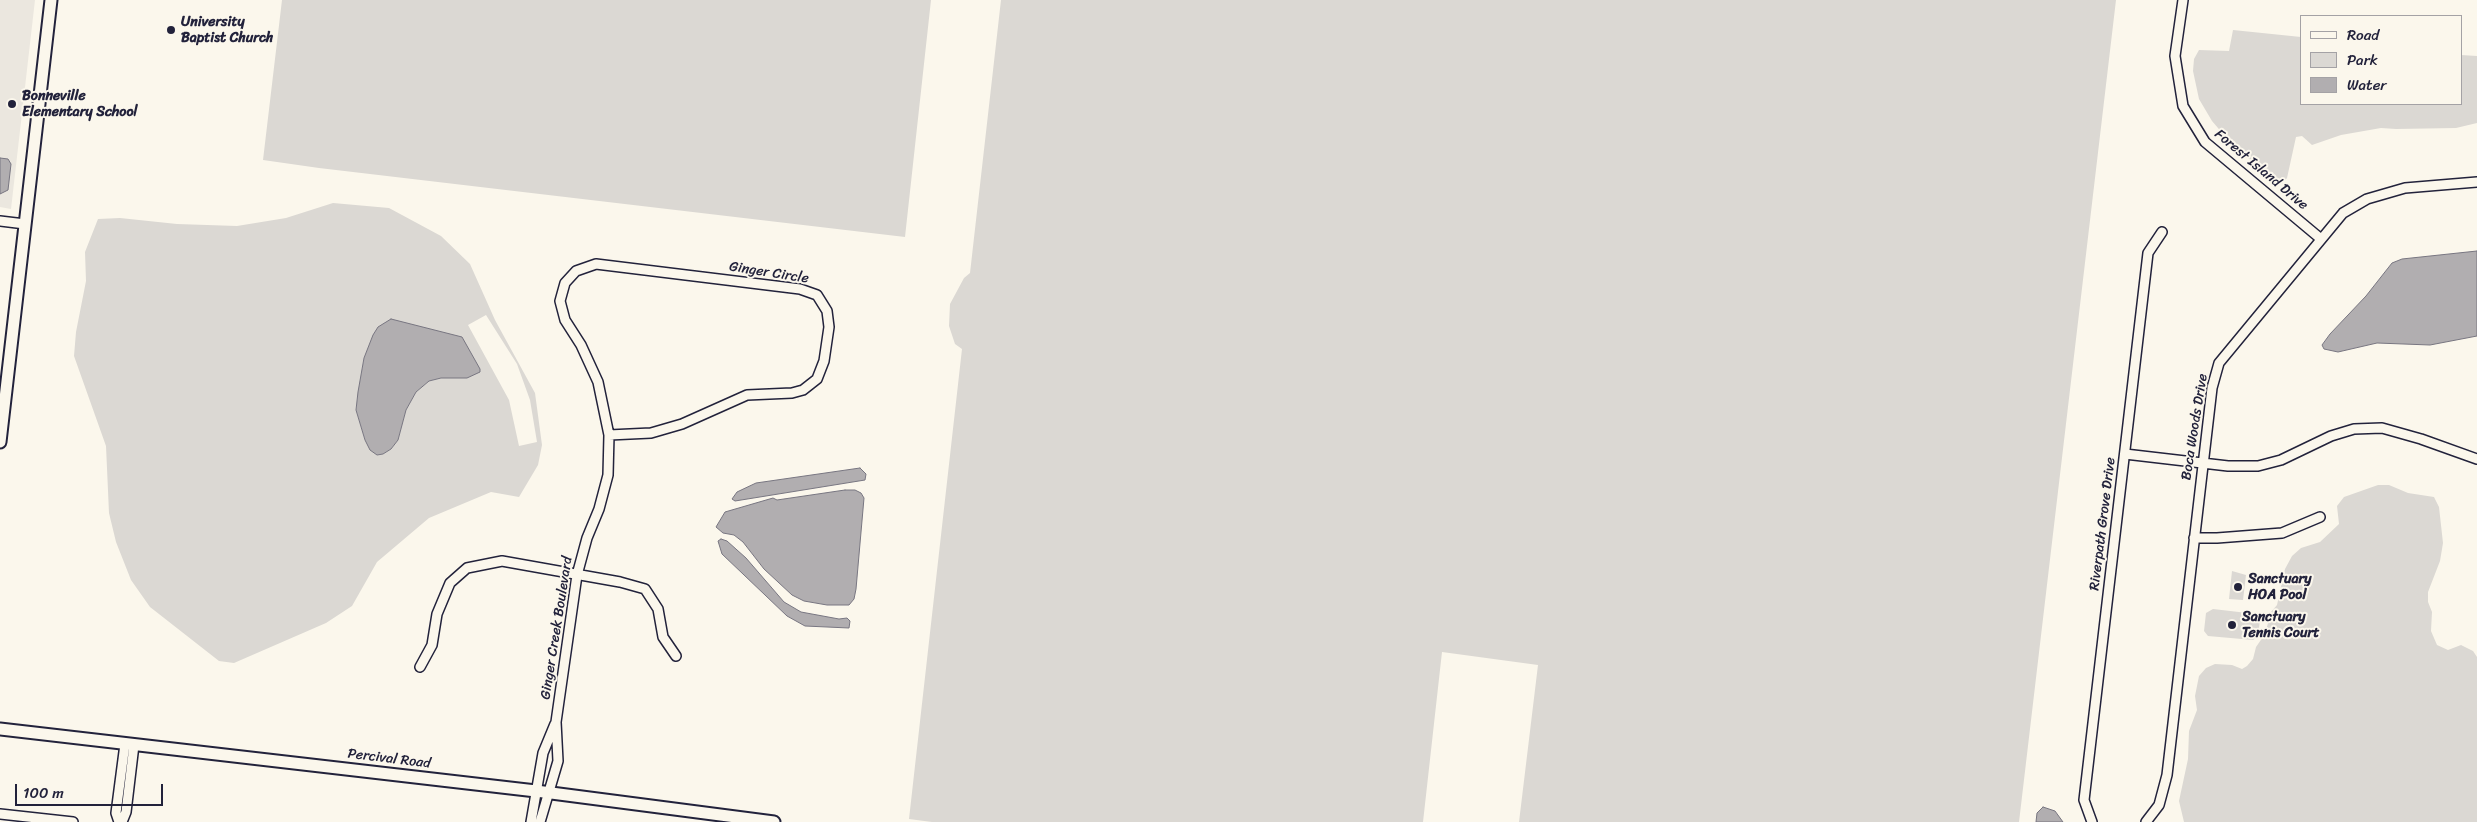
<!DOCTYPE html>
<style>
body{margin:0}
#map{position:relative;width:2477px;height:822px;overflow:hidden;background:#fbf7ec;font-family:Sriracha,sans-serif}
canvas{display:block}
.legend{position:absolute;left:2300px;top:15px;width:162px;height:90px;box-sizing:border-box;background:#fbf7ec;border:1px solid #a4a2a5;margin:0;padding:6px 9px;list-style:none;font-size:15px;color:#22223b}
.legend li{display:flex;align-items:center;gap:10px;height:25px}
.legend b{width:25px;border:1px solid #a4a2a5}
.scale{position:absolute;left:15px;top:784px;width:148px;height:22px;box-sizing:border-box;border:2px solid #22223b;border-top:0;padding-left:6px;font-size:15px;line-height:18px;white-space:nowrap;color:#22223b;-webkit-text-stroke:4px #fbf7ec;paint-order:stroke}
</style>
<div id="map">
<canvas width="2477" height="822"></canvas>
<ul class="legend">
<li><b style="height:6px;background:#fbf7ec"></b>Road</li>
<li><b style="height:14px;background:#dbd8d3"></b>Park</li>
<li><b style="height:14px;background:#b1aeb0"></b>Water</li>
</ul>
<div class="scale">100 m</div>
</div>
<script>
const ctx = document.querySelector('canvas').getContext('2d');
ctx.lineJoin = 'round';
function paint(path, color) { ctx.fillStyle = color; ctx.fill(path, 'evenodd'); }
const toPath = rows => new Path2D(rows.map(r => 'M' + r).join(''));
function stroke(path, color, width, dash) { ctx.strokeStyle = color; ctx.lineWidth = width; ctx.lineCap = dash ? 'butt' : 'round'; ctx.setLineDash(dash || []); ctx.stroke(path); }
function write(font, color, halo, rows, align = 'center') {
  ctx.font = font + ' Sriracha,sans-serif'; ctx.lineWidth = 4; ctx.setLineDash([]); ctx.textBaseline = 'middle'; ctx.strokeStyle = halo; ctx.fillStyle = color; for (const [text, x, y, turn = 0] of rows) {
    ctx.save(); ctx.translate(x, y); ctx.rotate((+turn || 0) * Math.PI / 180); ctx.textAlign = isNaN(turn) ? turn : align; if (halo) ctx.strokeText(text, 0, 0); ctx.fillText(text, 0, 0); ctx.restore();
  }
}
paint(toPath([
 [0,0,35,0,11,209,0,207]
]), '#ebe7df');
paint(toPath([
 [282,0,931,0,905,237,319,168,263,160],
 [1001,0,2116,0,2019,822,1519,822,1538,665,1442,652,1423,822,932,822,909,819,962,349,955,344,949,326,950,304,964,278,970,273],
 [2233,30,2301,37,2301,104,2461,104,2461,55,2477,56,2477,123,2456,128,2396,129,2381,128,2341,135,2312,145,2302,136,2296,137,2287,178,2282,184,2270,177,2230,142,2212,121,2199,99,2193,71,2194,59,2199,50,2229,51],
 [333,203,389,208,441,236,470,264,495,320,535,393,542,445,538,465,519,497,491,492,429,518,377,562,352,606,326,623,234,663,219,661,150,607,131,580,116,542,109,513,106,446,74,356,76,332,86,281,85,252,98,219,120,218,177,224,237,226,286,218],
 [486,315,517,364,530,400,537,442,519,446,509,400,468,325],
 [449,335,462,337,467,378,441,378,429,381,416,392,406,410,398,440,391,449,383,454,377,455,365,440,356,410,364,358],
 [2378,485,2389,485,2408,493,2434,497,2439,507,2443,543,2440,561,2428,592,2428,602,2432,612,2431,631,2437,645,2448,650,2461,645,2473,651,2477,657,2477,822,2184,822,2179,801,2188,759,2189,731,2197,710,2195,696,2199,676,2206,668,2215,664,2232,665,2242,669,2247,666,2253,659,2256,647,2265,634,2271,612,2277,605,2285,569,2292,556,2301,548,2320,542,2339,524,2337,506,2344,497],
 [2232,571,2246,575,2243,600,2229,599],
 [2213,609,2256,614,2260,619,2258,637,2253,640,2208,636,2204,631,2206,613]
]), '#dbd8d3');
const water = toPath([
 [0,158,8,159,11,164,8,190,0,194,0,158],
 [2477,251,2477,336,2430,345,2377,343,2338,352,2324,349,2322,345,2330,334,2366,296,2392,263,2402,259,2477,251],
 [391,319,462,337,480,369,480,372,467,378,441,378,429,381,416,392,406,410,398,440,391,449,383,454,377,455,370,450,365,440,356,410,358,392,364,358,373,335,378,327,391,319],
 [860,468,866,474,865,480,735,501,732,499,737,492,756,483,860,468],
 [845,490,855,490,861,493,864,498,856,589,854,599,849,605,827,605,804,601,792,595,764,569,743,542,734,535,723,533,716,527,725,512,773,498,777,500,845,490],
 [721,539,727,541,746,558,784,602,801,612,839,619,847,618,850,621,849,628,805,626,787,616,722,554,718,541,721,539],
 [2043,807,2055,811,2063,822,2036,822,2037,813,2043,807]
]);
paint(water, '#b1aeb0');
stroke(water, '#787681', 1);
const minor = toPath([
 [2183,0,2175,56,2183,106,2205,142,2321,239],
 [0,221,25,224],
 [2125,454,2228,466,2258,466,2281,460,2331,436,2354,429,2382,428,2421,439,2477,459],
 [2194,538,2217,538,2282,533,2320,517],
 [420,667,432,645,437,614,450,583,467,568,502,561,620,582,645,589,658,609,663,637,676,656],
 [0,814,73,822],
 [119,822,116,813,125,744],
 [122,822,126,812,134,745],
 [531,822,543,753,555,724],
 [540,822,558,761,556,722,577,575,587,538,599,509,608,475,609,435,598,382,581,345,565,320,560,301,565,283,576,271,596,264,800,289,817,295,827,311,829,327,824,361,817,379,803,390,792,393,747,395,682,424,651,433,609,435],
 [2092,822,2084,800,2148,253,2162,232],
 [2146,822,2159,805,2167,775,2212,388,2219,363,2343,213,2367,199,2405,188,2477,182]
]);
const tertiary = toPath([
 [0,442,51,0],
 [0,729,536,791,774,822]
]);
stroke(minor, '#22223b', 12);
stroke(tertiary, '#22223b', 15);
stroke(minor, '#fbf7ec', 9);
stroke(tertiary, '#fbf7ec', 11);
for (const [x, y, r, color] of [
 [171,30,5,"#22223b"],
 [12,104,5,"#22223b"],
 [2238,587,5,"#22223b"],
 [2232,625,5,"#22223b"]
]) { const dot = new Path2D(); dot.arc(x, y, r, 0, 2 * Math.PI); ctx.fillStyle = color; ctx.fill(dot); stroke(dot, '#fbf7ec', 2); }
write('bold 14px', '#22223b', '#fbf7ec', [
 ["University",181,22],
 ["Baptist Church",181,38],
 ["Bonneville",22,96],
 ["Elementary School",22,112],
 ["Sanctuary",2248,579],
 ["HOA Pool",2248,595],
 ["Sanctuary",2242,617],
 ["Tennis Court",2242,633]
], 'left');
write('14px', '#22223b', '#fbf7ec', [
 ["Forest Island Drive",2261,170,40],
 ["Ginger Circle",769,273,9],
 ["Boca Woods Drive",2195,427,-81],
 ["Riverpath Grove Drive",2103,524,-83],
 ["Ginger Creek Boulevard",557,628,-81],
 ["Percival Road",389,759,7]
]);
</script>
